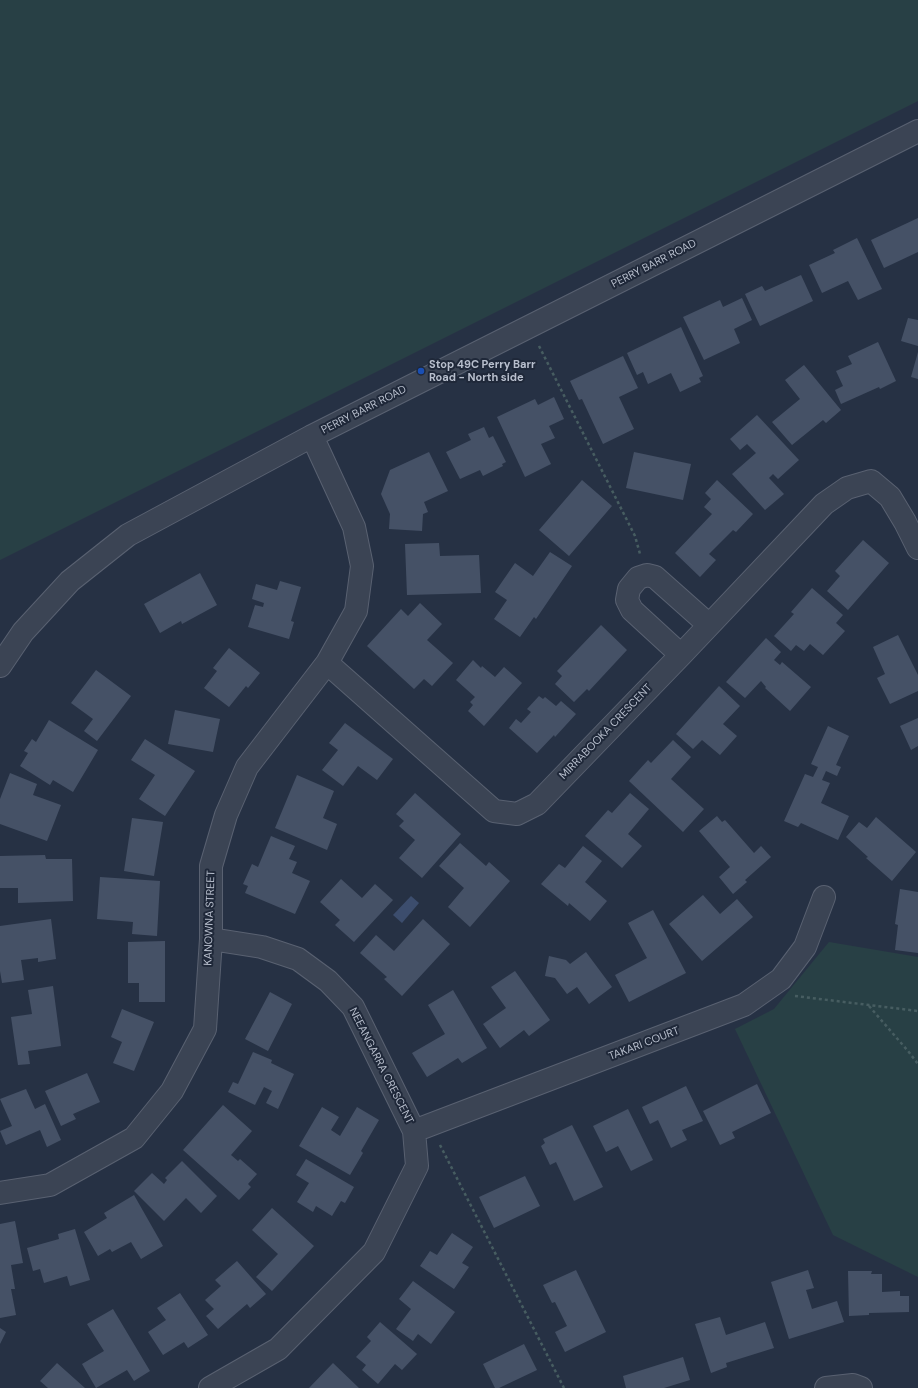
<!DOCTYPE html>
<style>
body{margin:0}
canvas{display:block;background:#263144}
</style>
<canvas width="918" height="1388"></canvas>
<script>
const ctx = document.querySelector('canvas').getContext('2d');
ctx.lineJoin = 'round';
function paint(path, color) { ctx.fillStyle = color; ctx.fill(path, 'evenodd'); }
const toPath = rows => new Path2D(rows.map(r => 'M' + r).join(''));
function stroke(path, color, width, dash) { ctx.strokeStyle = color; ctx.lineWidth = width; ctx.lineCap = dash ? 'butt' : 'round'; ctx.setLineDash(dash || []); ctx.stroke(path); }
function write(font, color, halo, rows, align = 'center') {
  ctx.font = font + ' "DM Sans",sans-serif'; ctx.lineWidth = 4; ctx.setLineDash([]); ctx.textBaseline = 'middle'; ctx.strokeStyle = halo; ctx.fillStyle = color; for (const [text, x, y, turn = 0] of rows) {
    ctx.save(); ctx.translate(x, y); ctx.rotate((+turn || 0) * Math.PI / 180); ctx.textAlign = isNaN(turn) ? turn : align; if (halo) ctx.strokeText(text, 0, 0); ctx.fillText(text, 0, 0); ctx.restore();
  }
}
paint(toPath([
 [0,0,918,0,918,101,0,560],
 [829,942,918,957,918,1277,833,1235,735,1029,774,1009]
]), '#284045');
paint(toPath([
 [411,896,419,903,402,923,393,915]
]), '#3c4d6d');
paint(toPath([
 [918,218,918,252,884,268,871,240],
 [857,238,882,289,858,300,848,281,822,293,809,265,835,253,833,250],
 [801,275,813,301,760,326,745,294,762,286,765,291],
 [742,298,752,320,734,329,740,343,704,360,683,317,720,300,723,307],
 [908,318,918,320,918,346,901,341],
 [681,327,703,376,699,378,701,382,680,392,671,373,648,384,643,372,637,375,627,353],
 [878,342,896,381,880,389,879,387,841,404,835,390,843,386,836,371,852,364,848,356],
 [918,352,918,379,911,377],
 [623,356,638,388,619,397,634,429,603,444,582,399,579,400,570,381],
 [804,365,841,410,826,423,823,420,792,445,772,422,800,399,785,380],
 [554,397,564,419,549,426,555,438,541,444,551,464,525,477,497,417,535,399,538,405],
 [757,415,799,460,778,479,773,474,769,478,784,494,765,510,732,474,756,453,747,444,740,450,730,439],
 [484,427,489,438,493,436,506,462,502,464,503,466,483,476,480,470,460,479,446,452,471,440,468,434],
 [429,452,448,491,424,502,428,512,423,514,422,531,389,529,390,514,381,494,390,470],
 [634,452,691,464,683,500,626,488],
 [582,480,612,506,569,556,539,530],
 [717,480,753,514,736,532,733,530,709,554,716,560,700,577,675,553,712,514,704,507,711,499,705,493],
 [863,540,889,563,848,610,827,591,840,576,835,571],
 [439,543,440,556,479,555,481,593,407,595,405,544],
 [550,552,572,566,536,619,534,617,520,637,494,619,507,600,495,592,515,563,533,576],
 [200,573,217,605,182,624,181,621,160,633,144,604],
 [280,581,301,587,291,621,294,622,289,639,248,627,255,605,263,607,264,603,252,599,256,584,277,590],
 [812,588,843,615,836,623,845,631,823,655,810,644,804,651,796,645,791,651,774,636,794,614,791,612],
 [420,603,442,624,427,640,453,663,432,686,424,679,414,689,367,646,401,609,408,616],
 [601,625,627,650,589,691,587,689,574,702,555,684,562,676,557,671],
 [898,635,918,675,918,691,890,704,877,678,885,674,873,647],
 [766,638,781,652,774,660,780,665,782,662,811,687,790,711,765,688,766,687,761,681,745,698,726,682],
 [229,648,260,673,248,688,246,686,229,707,204,688,217,671,213,668],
 [473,660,481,668,482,666,495,677,504,667,522,683,484,726,468,711,473,705,470,702,475,697,456,680],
 [96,670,131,696,97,741,84,731,93,719,71,703],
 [719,686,740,706,723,724,737,736,720,755,702,740,693,749,676,734],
 [539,696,543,699,545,697,556,706,561,701,576,714,555,737,554,735,537,753,509,728,516,719,521,723,531,712,527,709],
 [175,710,220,719,213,752,168,744],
 [918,718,918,746,911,750,900,726],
 [49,720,98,750,73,792,53,780,50,785,20,766,28,753,24,751,32,739,36,742],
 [345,723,393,759,377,780,358,766,343,786,322,770,338,750,329,743],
 [828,726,849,736,836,765,841,767,837,776,826,771,822,780,830,783,821,803,849,816,838,840,801,823,798,827,784,821,805,774,813,777,818,767,811,764],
 [145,739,195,771,165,816,139,799,155,775,131,760],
 [673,740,691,757,671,779,704,809,683,832,629,781,648,760,651,763],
 [10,773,37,784,33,795,61,805,47,841,0,824,0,799],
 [297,775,334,791,323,818,337,824,327,850,275,828],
 [415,793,461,834,422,878,399,858,415,840,399,826,404,821,396,814],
 [630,793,649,809,628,834,642,846,622,868,585,836,608,810,612,813],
 [717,816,722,822,725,820,754,853,761,846,771,857,745,880,747,882,733,894,719,877,730,867,699,831],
 [876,817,916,852,892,881,866,858,868,857,846,837,859,822,867,828],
 [132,818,163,822,154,876,124,871],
 [271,836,295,846,289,859,297,862,292,873,310,881,295,914,245,893,248,886,243,884,252,864,258,867],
 [460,843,486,866,489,862,510,881,470,927,448,907,464,888,439,866],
 [583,846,602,861,585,882,607,901,590,921,569,903,568,906,541,884,559,864,565,868],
 [45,855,46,859,72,859,73,901,18,903,18,888,0,888,0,856],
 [100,877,160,881,157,936,132,934,133,922,97,919],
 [341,879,362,898,375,884,393,900,354,942,335,925,340,920,320,902],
 [900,889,918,892,918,953,895,950,898,925,895,924],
 [703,895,720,914,737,899,753,917,702,961,669,924],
 [653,910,686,973,629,1002,615,975,647,958,628,923],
 [51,919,56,959,38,962,38,958,21,960,24,980,2,983,0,971,0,926],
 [423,919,450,944,402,996,384,979,387,977,360,953,376,935,394,951],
 [165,941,165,1002,139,1002,139,983,128,983,128,942],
 [586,952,612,987,589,1004,577,987,567,994,555,978,545,976,549,956,566,960,570,964],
 [515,971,550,1020,529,1036,524,1030,500,1048,483,1024,506,1008,491,987],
 [53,986,61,1046,28,1051,30,1064,18,1065,11,1017,32,1014,28,990],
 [453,990,487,1048,462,1063,458,1058,427,1077,412,1053,445,1034,428,1005],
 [270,992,292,1004,268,1051,245,1039],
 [122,1009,154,1022,134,1071,113,1063,122,1042,111,1037],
 [253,1052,272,1060,271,1063,294,1074,278,1109,266,1103,272,1091,264,1087,255,1105,228,1092,233,1082,238,1084],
 [87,1073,100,1102,73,1114,76,1119,61,1126,45,1091],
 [757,1084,771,1113,732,1132,735,1138,720,1145,703,1111],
 [686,1086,703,1121,682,1130,687,1140,671,1148,658,1120,650,1124,642,1107],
 [26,1089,35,1109,45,1104,61,1140,47,1147,40,1130,6,1145,0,1131,12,1126,0,1099],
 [223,1105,252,1131,231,1155,238,1161,240,1159,257,1174,248,1184,251,1187,239,1200,183,1150],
 [322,1107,339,1117,331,1130,340,1136,357,1107,379,1120,361,1151,363,1153,350,1175,299,1146],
 [628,1109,653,1160,631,1171,618,1146,606,1152,593,1126],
 [572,1125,603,1187,574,1201,556,1162,550,1165,541,1146,545,1143,543,1139],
 [306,1159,354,1187,345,1203,341,1201,332,1216,316,1206,313,1212,297,1202,309,1183,296,1175],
 [182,1161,217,1196,201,1213,186,1198,164,1221,134,1191,152,1173,164,1184,167,1180,165,1178],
 [525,1176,540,1206,494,1228,479,1197],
 [134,1195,163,1246,141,1259,131,1242,112,1252,110,1249,98,1256,84,1232,107,1218,104,1213],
 [272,1208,314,1246,272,1291,256,1277,278,1254,252,1230],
 [15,1221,23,1263,11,1265,15,1289,11,1289,16,1315,0,1318,0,1224],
 [75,1229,90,1280,70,1286,67,1276,44,1283,40,1269,33,1271,27,1248,59,1239,58,1234],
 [452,1233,473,1247,462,1263,469,1267,454,1289,420,1266,430,1251,437,1255],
 [237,1261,266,1294,250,1308,247,1304,218,1329,206,1316,214,1309,205,1300,221,1286,215,1280],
 [576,1270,606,1332,565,1352,555,1332,567,1326,555,1302,552,1303,543,1285],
 [808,1270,814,1288,806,1290,812,1309,837,1301,844,1322,789,1339,771,1282],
 [848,1271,872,1271,871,1274,882,1274,882,1292,900,1291,900,1296,909,1296,909,1312,869,1313,869,1315,849,1316],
 [413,1281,455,1312,431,1344,418,1334,413,1341,396,1329,411,1309,399,1299],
 [180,1293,208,1335,188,1348,184,1342,163,1355,148,1332,166,1320,157,1308],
 [113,1309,150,1371,134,1381,127,1370,96,1388,82,1364,104,1351,87,1324],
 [720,1317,726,1335,765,1322,774,1348,726,1363,727,1367,711,1373,695,1324],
 [380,1322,417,1354,402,1370,395,1364,378,1384,362,1370,366,1365,356,1357,371,1341,367,1337],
 [0,1328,6,1332,0,1344],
 [524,1344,537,1370,499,1388,495,1388,483,1364],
 [683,1357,690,1380,664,1388,626,1388,623,1376],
 [57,1363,85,1388,48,1388,40,1381],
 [333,1363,359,1388,309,1388]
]), '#455166');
const minor = toPath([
 [681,655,632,610,627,600,629,589,638,578,647,575,655,577,709,625],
 [327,663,494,811,517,814,537,804,681,655,824,504,847,488,871,481,890,497,905,522,918,548],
 [0,666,23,632,70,581,128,535,312,436,918,131],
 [414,1131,744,1005,781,979,805,947,824,897],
 [0,1193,50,1185,134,1138,172,1091,205,1029,211,939,211,866,226,815,247,767,327,663,356,611,362,566,354,527,312,436],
 [210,1388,278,1349,374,1252,417,1166,414,1131,353,1007,328,981,298,959,262,947,211,939],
 [826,1388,853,1385,861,1388]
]);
stroke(minor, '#596171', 24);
stroke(toPath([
 [539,346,635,536,640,554],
 [795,996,918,1011],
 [869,1006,908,1051,918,1064],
 [440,1145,564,1388]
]), '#475d61', 2.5, [3, 3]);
stroke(minor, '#3b4454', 22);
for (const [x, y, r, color] of [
 [421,371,4,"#1a4fb4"]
]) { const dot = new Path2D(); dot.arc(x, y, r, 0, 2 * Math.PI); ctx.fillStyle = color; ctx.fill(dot); stroke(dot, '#1f2839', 1.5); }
write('11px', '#b8bfcd', '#1f2839', [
 ["PERRY BARR ROAD",654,264,-27],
 ["PERRY BARR ROAD",364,410,-27],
 ["MIRRABOOKA CRESCENT",606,732,-46],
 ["KANOWNA STREET",210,918,-88],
 ["TAKARI COURT",644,1044,-21],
 ["NEEANGARRA CRESCENT",381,1066,63]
]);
write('bold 11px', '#b8bfcd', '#1f2839', [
 ["Stop 49C Perry Barr",429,365],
 ["Road - North side",429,378]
], 'left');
</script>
